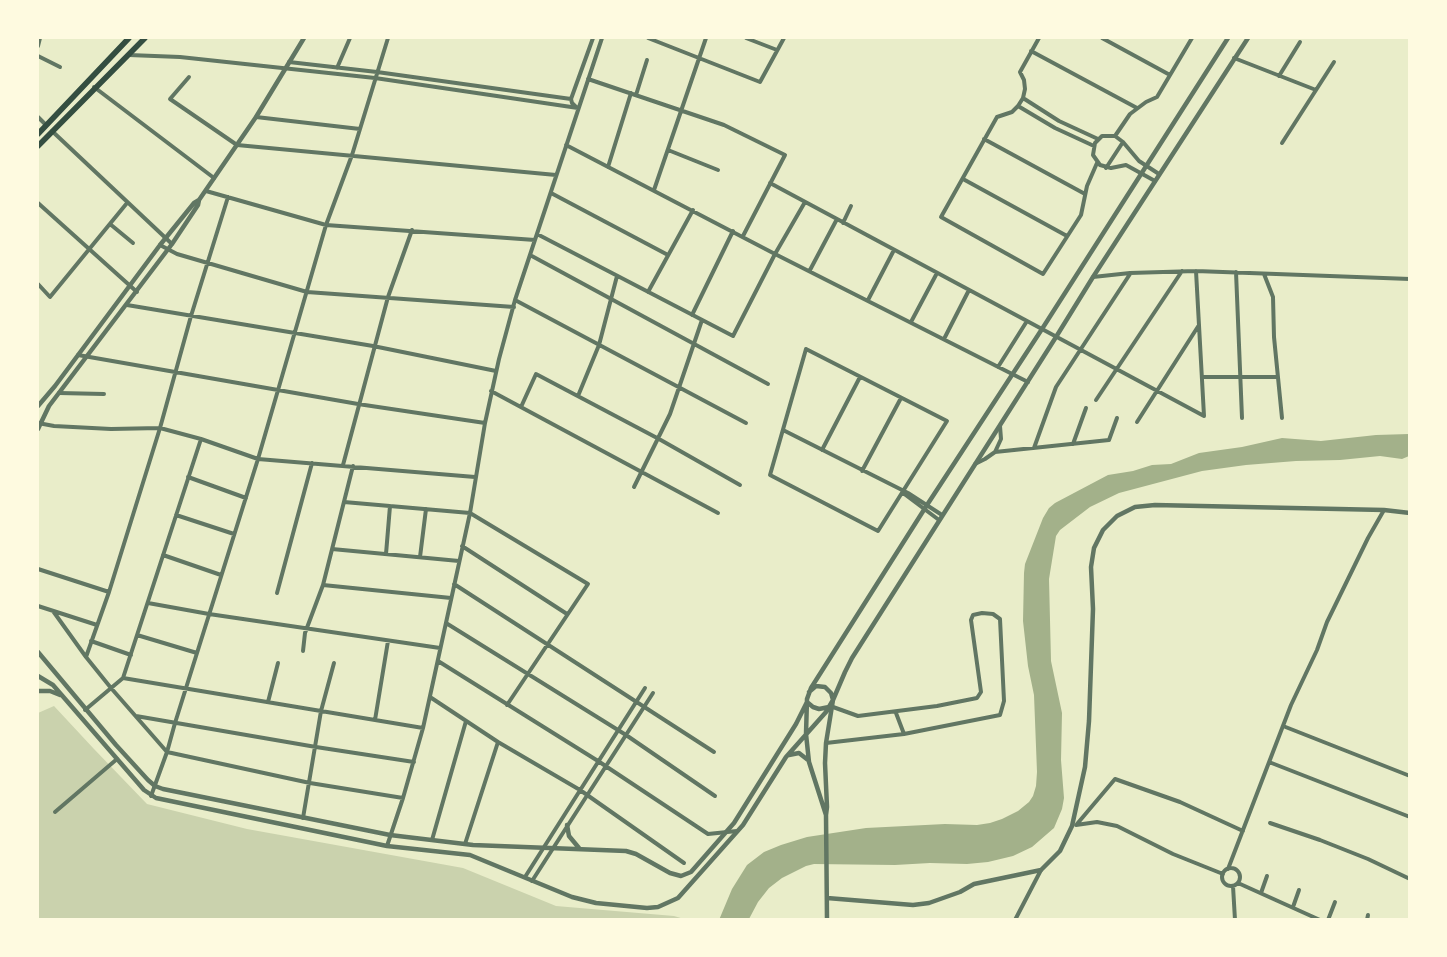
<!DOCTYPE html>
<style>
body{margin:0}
#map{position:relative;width:1447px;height:957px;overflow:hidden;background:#e9edc9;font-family:"Roboto Serif",serif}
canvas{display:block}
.frame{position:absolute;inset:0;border:39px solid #fefae0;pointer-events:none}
</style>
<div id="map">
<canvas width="1447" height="957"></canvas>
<div class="frame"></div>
</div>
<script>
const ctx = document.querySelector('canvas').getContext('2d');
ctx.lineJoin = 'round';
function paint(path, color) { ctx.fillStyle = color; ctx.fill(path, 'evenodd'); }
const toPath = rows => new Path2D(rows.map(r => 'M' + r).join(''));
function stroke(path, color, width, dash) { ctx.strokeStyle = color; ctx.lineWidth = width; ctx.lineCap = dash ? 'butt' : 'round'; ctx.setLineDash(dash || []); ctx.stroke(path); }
paint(toPath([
 [54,706,94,749,147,804,247,829,463,868,556,906,674,916,684,919,38,920,38,713]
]), '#cad2ad');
paint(toPath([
 [1409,434,1409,456,1402,459,1380,456,1340,460,1296,461,1246,465,1202,471,1119,493,1090,507,1060,530,1056,536,1049,579,1051,661,1062,713,1061,760,1064,798,1062,809,1054,828,1032,847,1013,856,988,862,967,864,930,863,895,865,814,864,806,866,782,878,769,888,758,902,749,919,719,920,732,889,747,865,764,852,781,845,807,837,866,828,945,824,977,825,990,823,1002,819,1018,811,1029,802,1033,796,1036,786,1037,772,1034,695,1028,666,1023,621,1024,573,1025,564,1043,518,1049,508,1055,503,1108,475,1133,471,1152,465,1171,464,1199,453,1242,447,1282,438,1321,441,1376,435]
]), '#a3b18a');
stroke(toPath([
 [648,38,760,82,784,38],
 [746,38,777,50],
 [1039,38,1020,72,1024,80,1025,89,1023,98,1018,106,1012,112,997,117,941,217,1043,274,1081,215,1087,186,1097,163],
 [1102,38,1170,75],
 [38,46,40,38],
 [1031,51,1137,108],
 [129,55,180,57,375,78,578,108],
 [38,56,60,67],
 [1234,58,1316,90],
 [289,62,377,72,571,99],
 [337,68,350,38],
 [1279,76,1300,42],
 [189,77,170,99,237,145,556,175],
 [588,79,724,125,785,155,743,236],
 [94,87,214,178],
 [636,95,647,60],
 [1023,98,1059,121,1098,139],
 [1018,106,1055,128,1094,146],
 [576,107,572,103,571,99,593,38],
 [38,117,46,125],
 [256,117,360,129],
 [52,131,172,244],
 [1115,136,1130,114,1146,102,1157,97,1192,38],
 [984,139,1085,194],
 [1282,143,1334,62],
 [566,145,775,254,1028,382],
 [668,150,718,170],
 [608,167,631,93],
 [1106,168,1123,142],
 [963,179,1067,236],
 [1155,181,1126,165,1111,168,1100,165,1093,155,1095,143,1102,136,1115,136,1123,142,1139,161,1159,174],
 [770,183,1204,416],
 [654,190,706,38],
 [206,191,326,225,535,240],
 [551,193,668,255],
 [38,203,137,292],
 [843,223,851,206],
 [110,224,133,243],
 [537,234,733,336,775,254,805,202],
 [160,245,177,254,307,292,514,307],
 [530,255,768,384],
 [810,270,837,219],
 [1196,271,1204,416],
 [1236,272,1242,418],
 [1264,274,1273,297,1274,337,1282,418],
 [1093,277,1130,273,1196,271,1410,279],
 [38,284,50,297,127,203],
 [648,292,693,210],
 [515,300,746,423],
 [868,300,894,250],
 [127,305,373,346,496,371],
 [692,315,733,231],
 [911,322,937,273],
 [944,339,969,290],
 [806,349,947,421,878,531,770,475,806,349],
 [78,355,358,404,485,423],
 [998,367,1027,321],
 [1202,377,1277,377],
 [491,391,718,513],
 [59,393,104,394],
 [578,396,599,345,617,276],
 [1096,400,1182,271],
 [521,407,536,374,659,439,740,485],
 [1137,422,1199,325],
 [38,423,54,426,111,429,160,428,201,439,258,459,475,477],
 [783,430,908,493,942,515],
 [1073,444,1086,408],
 [1034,448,1056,387,1130,274],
 [822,450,860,377],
 [995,452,1109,440,1117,418],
 [975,464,985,459,995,452,1001,439,1000,426],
 [343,465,388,297,412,230],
 [862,471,901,398],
 [188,477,246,498],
 [634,487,670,414,702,320],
 [903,493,939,520],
 [344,502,470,513,588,584,507,705],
 [176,515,234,534],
 [462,546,567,614],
 [332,549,459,561],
 [386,554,390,506],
 [163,555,221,575],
 [420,557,426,509],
 [38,569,109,592],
 [454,584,714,752],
 [323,585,451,598],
 [277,593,312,463],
 [148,603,209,614,440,648],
 [38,606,97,625],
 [53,611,86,657,111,688,167,752,310,783,403,798],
 [446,623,626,735,715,796],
 [137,635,197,653],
 [91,641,131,655],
 [303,651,305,633,323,585,353,466],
 [86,657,109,592,160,428,191,316,228,197],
 [438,661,598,761,708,834,737,831],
 [123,678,423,728],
 [123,678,201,439],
 [430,697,498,742,580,790,684,863],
 [268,702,278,663],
 [85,710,123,678],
 [896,713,904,734],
 [136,716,316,747,414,762],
 [375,720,388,641],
 [1283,726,1410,776],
 [826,743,904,734,1000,715,1004,701,1000,619,993,614,982,613,973,615,971,620,981,692,977,698,937,706,858,716,833,707],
 [1269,762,1410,817],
 [151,796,167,752,175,723,258,459,326,225,352,155,388,38],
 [55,812,117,759],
 [303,818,321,711,334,663],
 [1270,823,1320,840,1368,859,1410,879],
 [1077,824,1115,779,1180,802,1243,831],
 [1076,825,1097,822,1117,826,1173,854,1223,874],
 [432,840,466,721],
 [465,844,498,742],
 [387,846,403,798,423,728,470,513,485,423,499,359,515,300,602,38],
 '1222 877a9 9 0 1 1 18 0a9 9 0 1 1-18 0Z',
 [1228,869,1291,705,1317,650,1327,622,1368,538,1384,510],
 [525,877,645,688],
 [532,881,653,693],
 [1238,883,1320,920],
 [1233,886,1235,920],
 [1261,893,1267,876],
 [1293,907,1299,890],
 [1015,920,1041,870],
 [1328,920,1335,902],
 [1367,920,1368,915]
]), '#617663', 4);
stroke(toPath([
 [38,406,55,386,160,245,194,203,199,200],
 [38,429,49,406,172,244,198,205,199,200,256,117,304,38],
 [38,652,116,745,148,780,155,786,163,789,390,835,473,845,626,851,636,854,670,873,681,876,691,872,734,823,796,724,807,702,813,707,819,709,829,707],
 [38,676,53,685,144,790,156,798,387,846,470,855,572,897,596,903,647,908,658,907,678,898,743,825,786,757,826,712,833,700,831,693,825,687,816,686,809,692],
 [38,691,50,691,60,695],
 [789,755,799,753,808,760],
 [826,815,809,762,806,734,807,699,811,688,927,505,1042,329,1228,38],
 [567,825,569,836,579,848],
 [827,898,913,905,929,903,960,892,974,884,1041,870,1060,851,1072,826,1085,767,1089,721,1093,609,1091,567,1094,548,1103,530,1117,516,1135,507,1155,505,1384,510,1410,513],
 [827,920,826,815,827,807,825,763,826,743,833,700,845,672,852,658,1056,337,1093,277,1248,38]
]), '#617663', 4.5);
stroke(toPath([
 [38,134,129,38],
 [38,146,145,38]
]), '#344e41', 5.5);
</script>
